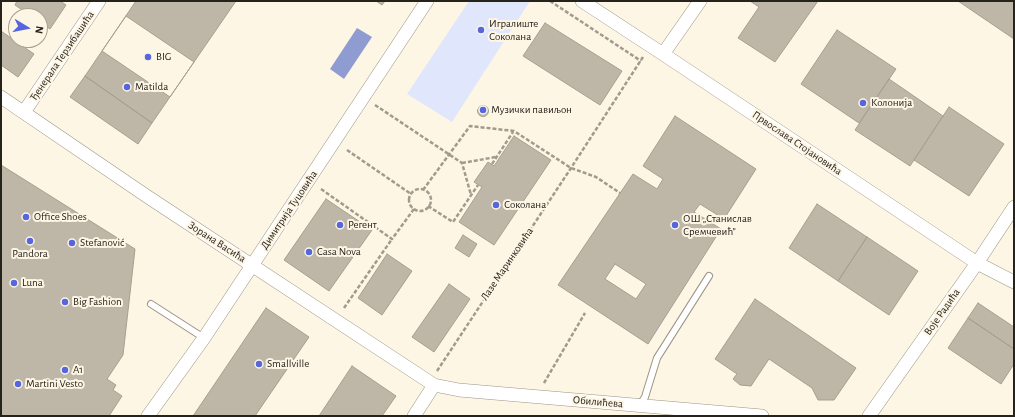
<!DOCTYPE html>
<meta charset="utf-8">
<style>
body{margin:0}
#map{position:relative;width:1015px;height:417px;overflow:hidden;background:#fef6e5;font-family:"Alegreya Sans",sans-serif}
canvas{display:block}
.frame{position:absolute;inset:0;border:2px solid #26231d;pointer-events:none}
.north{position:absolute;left:8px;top:8px;width:40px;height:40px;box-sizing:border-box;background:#fef6e5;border:1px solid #a8a295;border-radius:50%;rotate:100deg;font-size:11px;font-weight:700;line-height:16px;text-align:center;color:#26231d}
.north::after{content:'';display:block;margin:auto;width:14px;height:18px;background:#5667dd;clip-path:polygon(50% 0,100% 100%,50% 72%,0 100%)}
</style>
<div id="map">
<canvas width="1015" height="417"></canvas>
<div class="frame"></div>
<div class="north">N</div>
</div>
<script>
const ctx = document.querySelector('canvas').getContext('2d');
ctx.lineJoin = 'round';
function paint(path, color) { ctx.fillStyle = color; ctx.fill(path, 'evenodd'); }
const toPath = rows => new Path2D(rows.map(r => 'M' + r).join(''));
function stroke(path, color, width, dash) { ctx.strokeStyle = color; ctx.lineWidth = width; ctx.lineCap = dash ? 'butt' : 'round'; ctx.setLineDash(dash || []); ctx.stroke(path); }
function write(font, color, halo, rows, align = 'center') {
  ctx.font = font + ' "Alegreya Sans",sans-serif'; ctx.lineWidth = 4; ctx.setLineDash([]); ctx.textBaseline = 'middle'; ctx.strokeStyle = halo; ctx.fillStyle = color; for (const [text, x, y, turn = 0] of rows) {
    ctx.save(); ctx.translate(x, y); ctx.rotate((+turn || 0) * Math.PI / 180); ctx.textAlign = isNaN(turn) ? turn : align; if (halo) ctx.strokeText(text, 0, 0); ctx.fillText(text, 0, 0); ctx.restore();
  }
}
paint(toPath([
 [469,1,530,1,452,122,407,94]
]), '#e0e6fc');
paint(toPath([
 [357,28,372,37,344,79,330,69]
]), '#8e9cd1');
const building = toPath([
 [17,1,60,1,66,5,50,29,40,22,40,16,31,16,15,5,17,1],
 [136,1,236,1,152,123,85,76,136,1],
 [376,1,385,1,382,5,376,1],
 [750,1,818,1,775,62,738,38,759,7,750,1],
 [958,1,1014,1,1014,39,958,1],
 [126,16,194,62,170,97,102,51,126,16],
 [545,23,622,71,600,105,523,56,545,23],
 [837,30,896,69,859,123,801,84,837,30],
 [1,31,34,54,18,77,1,65,1,31],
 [85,76,152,123,138,144,70,97,85,76],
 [889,79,943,116,910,166,855,130,889,79],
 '477.5 111a5.5 5.5 0 1 1 11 0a5.5 5.5 0 1 1-11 0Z',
 [949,107,1004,144,969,196,914,160,949,107],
 [675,116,756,169,724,219,700,204,694,212,721,229,648,344,558,285,633,174,657,189,663,179,643,166,675,116],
 [615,264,646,284,636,299,605,279,615,264],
 [514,136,551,160,494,245,459,222,482,187,474,182,488,162,494,166,514,136],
 [1,165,135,249,123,355,107,379,116,385,113,390,122,396,109,416,1,416,1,165],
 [326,199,372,230,329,291,284,260,326,199],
 [817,204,867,237,838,281,789,248,817,204],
 [463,235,477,244,469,257,455,248,463,235],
 [867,237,918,271,889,315,838,281,867,237],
 [387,254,412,271,382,315,358,298,387,254],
 [449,284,470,299,434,352,412,337,449,284],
 [755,299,856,368,834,400,818,400,812,388,769,359,751,386,740,385,733,379,737,374,715,359,755,299],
 [978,303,1014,327,1014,349,968,318,978,303],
 [266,308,309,337,255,416,193,416,266,308],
 [968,318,1014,349,1014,364,1001,384,948,348,968,318],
 [352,366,396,396,382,416,319,416,352,366]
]);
paint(building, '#beb7a7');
stroke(building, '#a69f8f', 1);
const lane = toPath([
 [151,304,204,338],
 [639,406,645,397,657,358,709,276]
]);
const street = toPath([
 [582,1,663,54,977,263,1014,282],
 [663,54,700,1],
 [1,97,148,197,434,385,459,390,762,416],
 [24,112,99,1],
 [148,416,204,338,427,1],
 [414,416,434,385],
 [869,416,977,263,1014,207]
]);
stroke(lane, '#9c9585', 8);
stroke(street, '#9c9585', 14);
stroke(toPath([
 [550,1,641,61],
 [375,105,462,163,471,195],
 [347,150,411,194],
 [462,163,496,157],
 [492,164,513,132],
 [321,189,392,239,414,209],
 '409 200a11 11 0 1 1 22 0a11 11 0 1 1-22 0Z',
 [423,190,470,126,514,131,571,168,596,177,620,193],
 [428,206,453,222,478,185],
 [344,308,392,239],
 [437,371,571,168,643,57],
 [544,383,585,313]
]), '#a19b8f', 2.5, [4, 2]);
stroke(lane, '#fff', 6);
stroke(street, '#fff', 13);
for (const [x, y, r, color] of [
 [481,30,4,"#5667dd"],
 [148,57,4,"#5667dd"],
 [127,87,4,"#5667dd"],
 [863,103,4,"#5667dd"],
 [483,110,4,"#5667dd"],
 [496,205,4,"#5667dd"],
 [26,217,4,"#5667dd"],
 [340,225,4,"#5667dd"],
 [675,225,4,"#5667dd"],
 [30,241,4,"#5667dd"],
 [72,243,4,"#5667dd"],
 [309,252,4,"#5667dd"],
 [14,283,4,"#5667dd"],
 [65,302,4,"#5667dd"],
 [259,364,4,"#5667dd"],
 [65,370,4,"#5667dd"],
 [18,384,4,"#5667dd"]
]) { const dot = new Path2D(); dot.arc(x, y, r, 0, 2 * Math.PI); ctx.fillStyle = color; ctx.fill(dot); stroke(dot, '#fef6e5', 1.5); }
write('11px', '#26231d', '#fef6e5', [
 ["Игралиште",489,24],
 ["Соколана",489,37],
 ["BIG",156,57],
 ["Matilda",135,87],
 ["Колонија",871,103],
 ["Музички павиљон",491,110],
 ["Соколана",504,205],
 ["Office Shoes",34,217],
 ["ОШ „Станислав",683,219],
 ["Сремчевић”",683,232],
 ["Регент",348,225],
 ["Stefanović",80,243],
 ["Casa Nova",317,252],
 ["Pandora",30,254,"center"],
 ["Luna",22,283],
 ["Big Fashion",73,302],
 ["Smallville",267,364],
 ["A1",73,370],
 ["Martini Vesto",26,384]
], 'left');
write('11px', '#26231d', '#fef6e5', [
 ["Ђенерала Терзибашића",62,56,-56],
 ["Првослава Стојановића",797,143,34],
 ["Димитрија Туцовића",289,210,-56],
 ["Зорана Васића",217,242,33],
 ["Лазе Маринковића",507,264,-56],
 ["Воје Радића",942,312,-55],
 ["Обилићева",598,402,5]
]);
</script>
